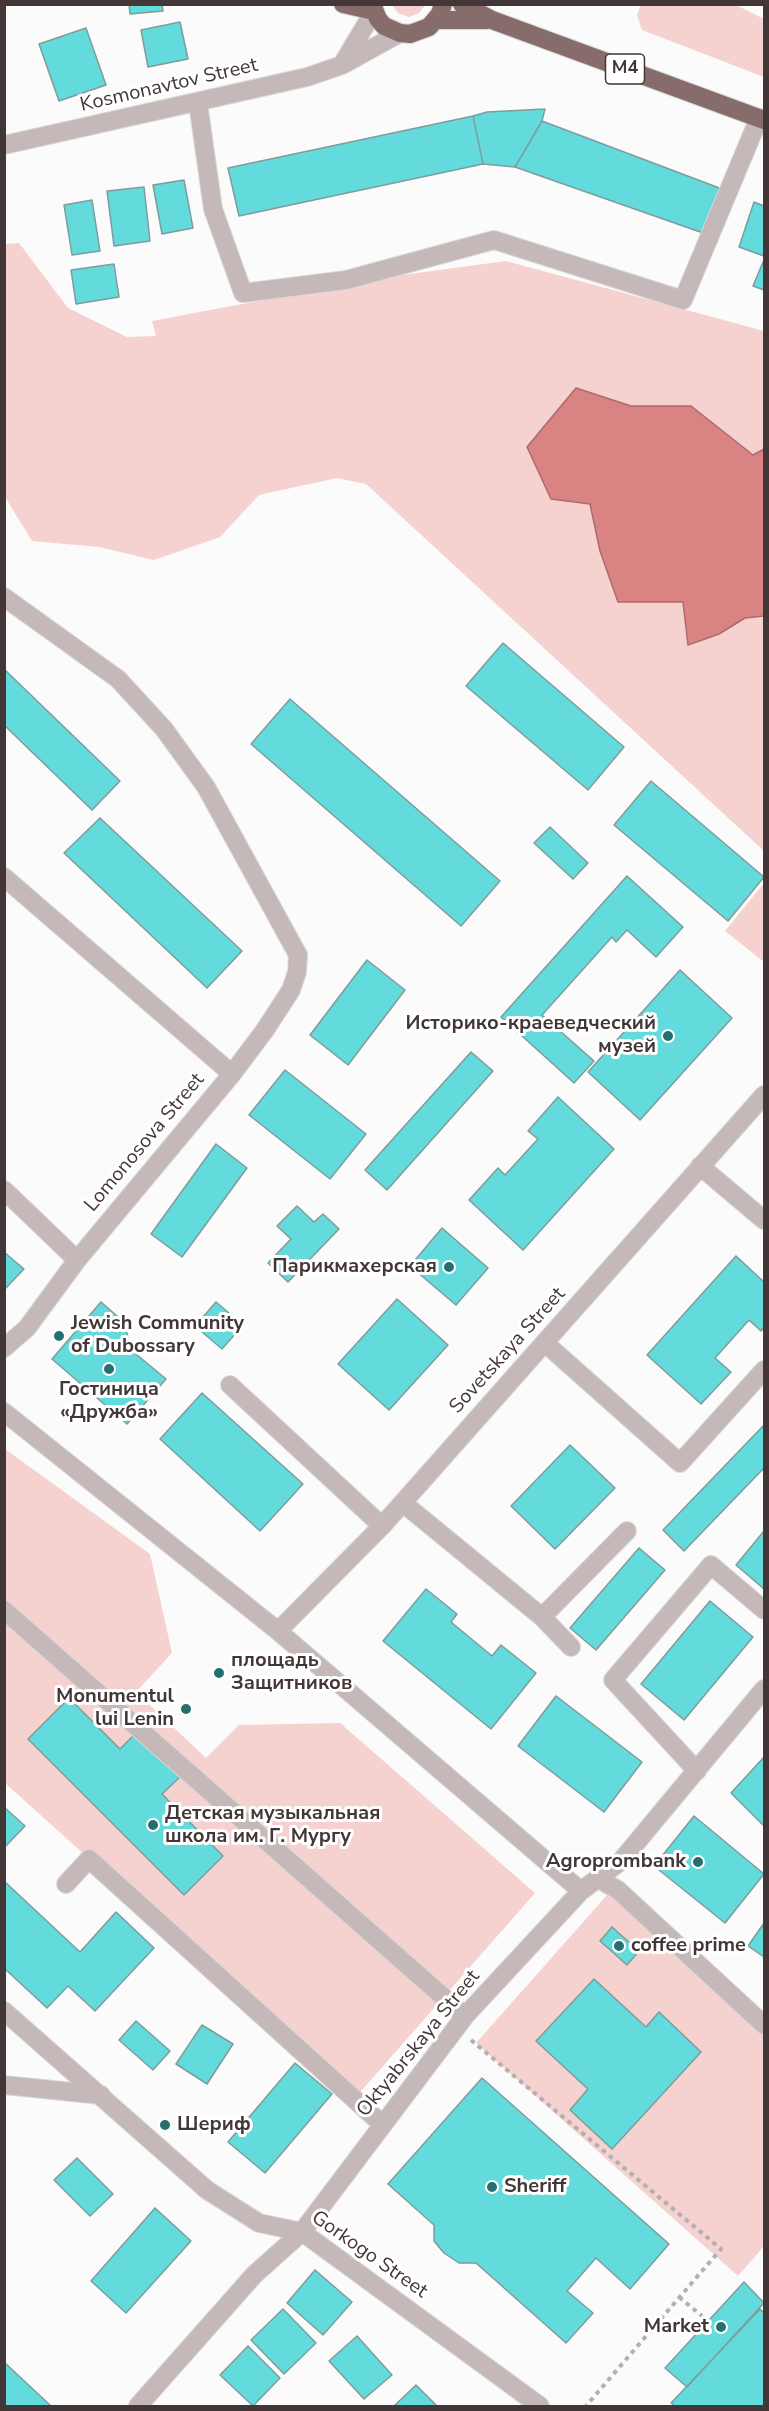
<!DOCTYPE html>
<meta charset="utf-8">
<style>
body{margin:0}
#map{position:relative;width:769px;height:2411px;overflow:hidden;background:#fbfbfb;font-family:"Nunito Sans",sans-serif}
canvas{display:block}
.frame{position:absolute;inset:0;border:6px solid #423736;pointer-events:none}
</style>
<div id="map">
<canvas width="769" height="2411"></canvas>
<div class="frame"></div>
</div>
<script>
const ctx = document.querySelector('canvas').getContext('2d');
ctx.lineJoin = 'round';
function paint(path, color) { ctx.fillStyle = color; ctx.fill(path, 'evenodd'); }
const toPath = rows => new Path2D(rows.map(r => 'M' + r).join(''));
function stroke(path, color, width, dash) { ctx.strokeStyle = color; ctx.lineWidth = width; ctx.lineCap = dash ? 'butt' : 'round'; ctx.setLineDash(dash || []); ctx.stroke(path); }
function write(font, color, halo, rows, align = 'center') {
  ctx.font = font + ' "Nunito Sans",sans-serif'; ctx.lineWidth = 6; ctx.setLineDash([]); ctx.textBaseline = 'middle'; ctx.strokeStyle = halo; ctx.fillStyle = color; for (const [text, x, y, turn = 0] of rows) {
    ctx.save(); ctx.translate(x, y); ctx.rotate((+turn || 0) * Math.PI / 180); ctx.textAlign = isNaN(turn) ? turn : align; if (halo) ctx.strokeText(text, 0, 0); ctx.fillText(text, 0, 0); ctx.restore();
  }
}
paint(toPath([
 [392,5,425,5,419,13,409,17,398,13],
 [641,5,736,5,764,19,764,77,642,30,637,15],
 [19,243,68,308,127,337,156,336,152,321,380,278,506,261,764,331,764,851,366,484,337,478,259,495,220,537,154,560,99,547,32,541,5,497,5,244],
 [764,883,764,962,725,931],
 [5,1449,150,1554,172,1653,136,1692,206,1758,239,1725,340,1723,535,1893,355,2098,5,1783],
 [608,1894,764,2033,764,2246,738,2276,476,2043]
]), '#f5d1cf');
const water = toPath([
 [576,388,631,406,691,406,753,455,764,449,764,616,745,618,719,634,688,645,683,602,618,602,600,551,590,504,551,499,527,447,576,388]
]);
paint(water, '#d98383');
stroke(water, '#ac6c6c', 1.5);
const building = toPath([
 [129,4,162,4,163,11,130,14,129,4],
 [180,22,188,59,148,67,141,30,180,22],
 [86,28,106,85,59,101,39,44,86,28],
 [545,109,542,121,515,167,483,164,473,116,487,112,545,109],
 [473,116,483,164,239,216,228,168,473,116],
 [542,121,722,189,703,233,515,167,542,121],
 [184,180,193,228,162,234,153,185,184,180],
 [144,187,150,241,114,246,107,191,144,187],
 [92,200,100,251,72,255,64,205,92,200],
 [754,202,764,206,764,256,739,247,754,202],
 [763,262,764,262,764,290,753,286,763,262],
 [114,264,119,297,76,304,71,270,114,264],
 [503,643,624,747,588,790,466,686,503,643],
 [4,669,120,781,92,810,4,725,4,669],
 [290,699,500,881,461,926,251,744,290,699],
 [651,781,764,877,728,921,614,825,651,781],
 [100,818,242,951,207,988,64,853,100,818],
 [550,827,588,863,573,879,534,843,550,827],
 [627,876,683,927,656,957,627,930,616,942,612,937,542,1015,594,1061,574,1083,501,1017,627,876],
 [367,960,405,990,348,1065,310,1035,367,960],
 [680,970,732,1018,640,1120,588,1072,680,970],
 [471,1052,493,1071,387,1190,365,1170,471,1052],
 [285,1070,366,1134,330,1179,249,1115,285,1070],
 [558,1097,614,1149,523,1250,469,1200,498,1168,505,1175,538,1139,528,1131,558,1097],
 [216,1144,247,1168,182,1257,151,1234,216,1144],
 [297,1206,314,1222,323,1214,339,1229,288,1282,268,1263,291,1239,277,1226,297,1206],
 [442,1228,488,1268,456,1305,410,1266,442,1228],
 [4,1252,24,1269,4,1290,4,1252],
 [736,1256,764,1282,764,1327,761,1331,749,1320,715,1358,731,1372,701,1404,647,1355,736,1256],
 [397,1299,448,1345,389,1410,338,1364,397,1299],
 [101,1302,125,1323,130,1349,166,1379,127,1424,52,1359,101,1302],
 [216,1302,243,1325,222,1349,195,1326,216,1302],
 [202,1393,303,1484,260,1531,160,1439,202,1393],
 [764,1425,764,1468,684,1551,663,1530,764,1425],
 [570,1445,615,1488,555,1549,511,1506,570,1445],
 [764,1531,764,1589,736,1565,764,1531],
 [639,1548,665,1570,596,1650,570,1628,639,1548],
 [426,1589,457,1614,451,1622,492,1656,501,1645,536,1673,491,1729,383,1641,426,1589],
 [710,1601,753,1637,684,1720,641,1684,710,1601],
 [556,1696,642,1762,604,1812,518,1746,556,1696],
 [69,1698,120,1749,139,1730,183,1774,162,1794,223,1856,184,1895,28,1739,69,1698],
 [764,1757,764,1826,731,1793,764,1757],
 [4,1807,25,1826,4,1848,4,1807],
 [694,1816,764,1874,725,1923,654,1866,694,1816],
 [4,1881,80,1952,116,1912,154,1948,95,2011,68,1986,47,2008,4,1968,4,1881],
 [764,1923,764,1957,748,1946,764,1923],
 [612,1927,639,1951,627,1965,600,1941,612,1927],
 [594,1979,646,2027,659,2012,701,2052,612,2149,570,2110,588,2089,536,2041,594,1979],
 [136,2021,170,2051,153,2070,119,2040,136,2021],
 [202,2025,233,2044,207,2084,176,2064,202,2025],
 [295,2063,332,2094,265,2173,228,2142,295,2063],
 [482,2078,669,2244,630,2289,596,2258,567,2291,593,2313,566,2343,476,2263,459,2263,444,2253,434,2241,434,2225,388,2184,482,2078],
 [77,2158,113,2194,90,2216,54,2180,77,2158],
 [155,2208,191,2241,126,2313,91,2281,155,2208],
 [315,2270,352,2302,323,2335,287,2303,315,2270],
 [744,2282,764,2303,687,2387,665,2368,744,2282],
 [283,2309,316,2343,284,2374,251,2340,283,2309],
 [760,2309,764,2313,764,2406,675,2406,671,2403,760,2309],
 [357,2336,392,2375,364,2399,329,2361,357,2336],
 [248,2346,280,2378,253,2406,220,2375,248,2346],
 [4,2362,51,2406,4,2406,4,2362],
 [416,2385,437,2406,394,2406,416,2385]
]);
paint(building, '#63dadb');
stroke(building, '#7f9c9c', 1.5);
const minor = toPath([
 [343,63,374,11],
 [198,103,213,209,243,293,346,280,494,240,683,300,759,118],
 [4,145,307,77,342,65,400,33],
 [4,597,118,679,164,729,206,787,298,955,297,972,291,990,265,1030,232,1074,77,1260,27,1328,4,1348],
 [4,877,232,1074],
 [700,1166,764,1220],
 [4,1190,77,1260],
 [545,1343,680,1463,764,1370],
 [230,1385,382,1526],
 [4,1412,278,1631,581,1891],
 [403,1503,542,1617,571,1647],
 [4,1610,465,2016],
 [542,1617,627,1531],
 [278,1631,382,1526,764,1095],
 [697,1771,613,1680,711,1565,764,1610],
 [597,1878,618,1890,764,2025],
 [66,1884,89,1859,383,2125],
 [4,2011,207,2190,259,2223,302,2232,540,2406],
 [4,2085,101,2095],
 [138,2406,254,2275,302,2232,465,2016,581,1891,621,1861,764,1689]
]);
const highway = toPath([
 [343,4,374,11],
 [372,4,378,19,384,26,400,33,410,34,429,27,440,14,443,4],
 [462,4,492,20,764,120],
 [436,20,487,20]
]);
stroke(minor, '#dad8d8', 20);
stroke(highway, '#dad8d8', 20);
stroke(toPath([
 [471,2040,721,2249,586,2406],
 [679,2297,702,2316]
]), '#b4b0b0', 4, [4.5, 4.5]);
stroke(minor, '#c5b8b8', 18);
stroke(highway, '#866d6c', 18);
for (const [x, y, r, color] of [
 [668,1036,6,"#247071"],
 [449,1267,6,"#247071"],
 [59,1336,6,"#247071"],
 [109,1369,6,"#247071"],
 [219,1673,6,"#247071"],
 [186,1709,6,"#247071"],
 [153,1825,6,"#247071"],
 [698,1862,6,"#247071"],
 [619,1946,6,"#247071"],
 [165,2125,6,"#247071"],
 [492,2187,6,"#247071"],
 [721,2327,6,"#247071"]
]) { const dot = new Path2D(); dot.arc(x, y, r, 0, 2 * Math.PI); ctx.fillStyle = color; ctx.fill(dot); stroke(dot, '#fff', 2); }
for (const [x, y, w] of [
 [625,69,39]
]) { const box = new Path2D(); box.roundRect(x - w / 2, y - 15, w, 30, 4.5); ctx.fillStyle = '#fff'; ctx.fill(box); stroke(box, '#423736', 1.5); }
write('bold 18px', '#423736', null, [
 ["M4",625,69]
]);
write('20px', '#423736', '#fff', [
 ["Kosmonavtov Street",169,86,-13],
 ["Lomonosova Street",145,1143,-50],
 ["Sovetskaya Street",508,1351,-48],
 ["Oktyabrskaya Street",419,2044,-51],
 ["Gorkogo Street",369,2255,35]
]);
write('bold 20px', '#423736', '#fff', [
 ["Историко-краеведческий",656,1024,"right"],
 ["музей",656,1047,"right"],
 ["Парикмахерская",437,1267,"right"],
 ["Jewish Community",71,1324],
 ["of Dubossary",71,1347],
 ["Гостиница",109,1390,"center"],
 ["«Дружба»",109,1413,"center"],
 ["площадь",231,1661],
 ["Защитников",231,1684],
 ["Monumentul",174,1697,"right"],
 ["lui Lenin",174,1720,"right"],
 ["Детская музыкальная",165,1814],
 ["школа им. Г. Мургу",165,1837],
 ["Agroprombank",686,1862,"right"],
 ["coffee prime",631,1946],
 ["Шериф",177,2125],
 ["Sheriff",504,2187],
 ["Market",709,2327,"right"]
], 'left');
</script>
